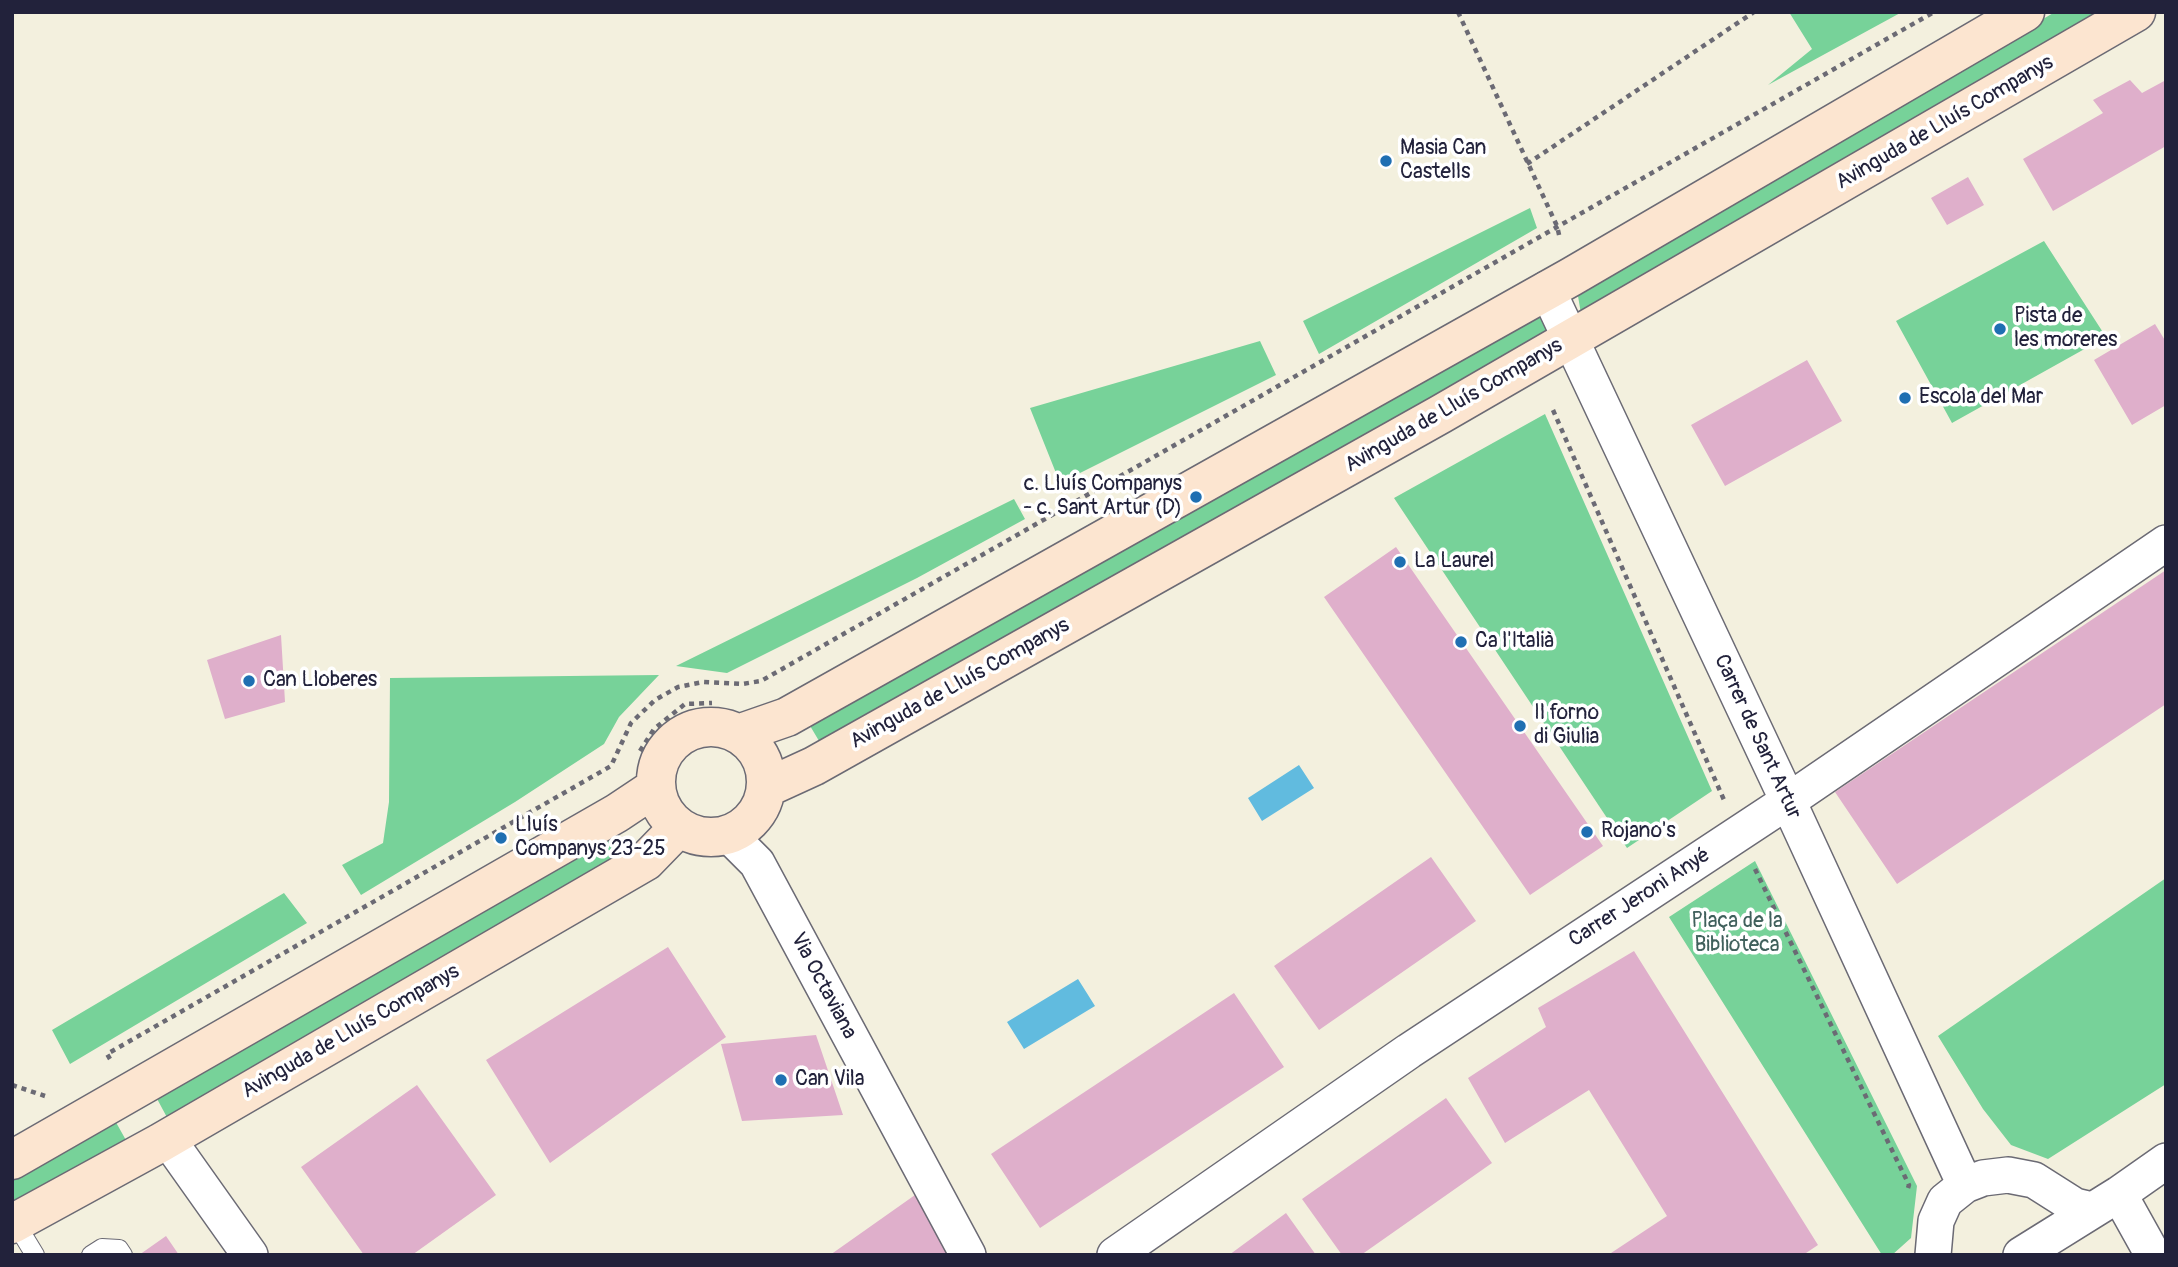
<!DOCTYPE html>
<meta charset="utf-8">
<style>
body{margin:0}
#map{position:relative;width:2178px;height:1267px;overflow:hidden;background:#f3f0de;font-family:Pangolin,sans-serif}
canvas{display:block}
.frame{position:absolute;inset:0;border:14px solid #22223b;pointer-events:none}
</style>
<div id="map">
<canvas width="2178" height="1267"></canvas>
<div class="frame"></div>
</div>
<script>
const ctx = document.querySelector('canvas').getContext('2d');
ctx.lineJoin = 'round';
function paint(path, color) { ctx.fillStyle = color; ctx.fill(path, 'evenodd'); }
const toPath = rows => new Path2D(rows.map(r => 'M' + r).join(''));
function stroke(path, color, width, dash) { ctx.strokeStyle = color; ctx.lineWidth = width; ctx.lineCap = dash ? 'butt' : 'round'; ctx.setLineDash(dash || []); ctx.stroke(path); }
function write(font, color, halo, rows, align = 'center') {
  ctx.font = font + ' Pangolin,sans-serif'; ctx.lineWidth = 7; ctx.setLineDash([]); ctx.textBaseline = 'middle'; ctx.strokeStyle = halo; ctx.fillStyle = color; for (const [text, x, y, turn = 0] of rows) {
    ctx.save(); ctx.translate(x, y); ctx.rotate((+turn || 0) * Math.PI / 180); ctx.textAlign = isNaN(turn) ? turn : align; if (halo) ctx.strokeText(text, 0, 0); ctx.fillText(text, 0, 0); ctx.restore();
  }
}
paint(toPath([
 [1789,12,1902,12,1768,85,1812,49],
 [2055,12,2109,12,1582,320,1576,284,1808,156],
 [1530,208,1537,228,1319,354,1303,321],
 [2044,241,2106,337,1952,423,1896,321],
 [1540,305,1556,339,822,746,806,719],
 [1260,341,1276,375,1060,483,1030,408],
 [1545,414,1712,791,1627,848,1394,498],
 [1014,499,1025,519,917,578,727,673,676,666],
 [659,675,619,717,604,744,515,802,361,895,342,865,383,843,389,802,390,678],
 [610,830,626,859,170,1123,155,1095],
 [1755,861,1917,1186,1911,1238,1892,1255,1882,1255,1669,917],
 [2166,878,2166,1084,2048,1159,2011,1145,1983,1109,1938,1036],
 [284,893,307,923,70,1064,52,1030],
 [113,1117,127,1142,12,1208,12,1176]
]), '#77d299');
paint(toPath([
 [1299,765,1314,788,1262,821,1248,798],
 [1078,979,1095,1006,1024,1049,1007,1022]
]), '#61bbdf');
paint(toPath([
 [2130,80,2142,93,2166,80,2166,146,2053,211,2023,159,2103,113,2093,100],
 [1968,177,1984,205,1947,225,1931,198],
 [2155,324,2166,342,2166,405,2132,425,2094,360],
 [1807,360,1842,421,1725,486,1691,425],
 [1396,547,1603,846,1530,895,1324,597],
 [2166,570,2166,704,1897,884,1835,792],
 [281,635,285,702,225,719,207,660],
 [1431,857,1476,921,1319,1030,1274,966],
 [668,947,726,1037,550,1163,486,1060],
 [1634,951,1818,1245,1803,1255,1608,1255,1667,1216,1589,1090,1505,1143,1468,1078,1546,1027,1538,1008],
 [1234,993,1284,1067,1040,1228,991,1154],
 [816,1035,843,1115,742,1121,721,1044],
 [417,1085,496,1195,412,1255,364,1255,301,1167],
 [1446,1098,1492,1163,1361,1255,1342,1255,1302,1199],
 [915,1195,957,1255,830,1255],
 [1286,1213,1316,1255,1229,1255],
 [166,1236,179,1255,139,1255]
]), '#dfafcb');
const lane = toPath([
 [15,1222,35,1255],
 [91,1255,102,1248,119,1249,123,1255]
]);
const street = toPath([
 [1547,289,1788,801,1965,1185],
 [728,834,757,863,968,1255],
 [167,1138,250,1255],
 [2119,1194,2153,1255],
 [1115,1255,1409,1051,1788,801,2166,543],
 [1933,1255,1936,1221,1945,1201,1965,1185,1983,1178,2008,1175,2034,1180,2075,1206,2092,1210],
 [2021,1255,2119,1194,2166,1161]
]);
const secondary = toPath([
 '656 782a55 55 0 1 1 110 0a55 55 0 1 1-110 0Z',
 [738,734,787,717,1571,277,2025,12],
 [766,788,814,766,1441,414,2136,12],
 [12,1160,617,813,656,787],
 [12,1224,160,1143,646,861,679,827]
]);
stroke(lane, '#6b6a74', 20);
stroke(street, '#6b6a74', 38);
stroke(secondary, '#6b6a74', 41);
stroke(toPath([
 [1458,12,1557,226,1560,239],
 [1527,164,1754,12],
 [1553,410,1724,800],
 [640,751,654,729,685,704,712,703],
 [1755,869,1909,1185,1908,1188],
 [110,1059,107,1054,611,766,631,723,655,700,678,687,703,682,742,684,761,681,1934,12],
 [12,1085,45,1096]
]), '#6b6a74', 4.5, [5, 5]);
stroke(lane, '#fff', 18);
stroke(street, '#fff', 35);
stroke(secondary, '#fce5d0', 38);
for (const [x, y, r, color] of [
 [1386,161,7,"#1f6fb2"],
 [2000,329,7,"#1f6fb2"],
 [1905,398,7,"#1f6fb2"],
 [1196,497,7,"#1f6fb2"],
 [1400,562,7,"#1f6fb2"],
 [1461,642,7,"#1f6fb2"],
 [249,681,7,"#1f6fb2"],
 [1520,726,7,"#1f6fb2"],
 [1587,832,7,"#1f6fb2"],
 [501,838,7,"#1f6fb2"],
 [781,1080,7,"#1f6fb2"]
]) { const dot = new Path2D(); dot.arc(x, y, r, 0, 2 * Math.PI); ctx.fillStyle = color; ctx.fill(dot); stroke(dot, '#fff', 2.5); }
write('21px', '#22223b', '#fff', [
 ["Avinguda de Lluís Companys",1945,123,-30],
 ["Avinguda de Lluís Companys",1454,406,-30],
 ["Avinguda de Lluís Companys",960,684,-29],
 ["Carrer de Sant Artur",1757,737,65],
 ["Carrer Jeroni Anyé",1640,898,-33],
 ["Via Octaviana",823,986,62],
 ["Avinguda de Lluís Companys",351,1032,-30]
]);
write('21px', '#22223b', '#fff', [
 ["Masia Can",1400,149],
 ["Castells",1400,173],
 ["Pista de",2014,317],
 ["les moreres",2014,341],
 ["Escola del Mar",1919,398],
 ["c. Lluís Companys",1182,485,"right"],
 ["- c. Sant Artur (D)",1182,509,"right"],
 ["La Laurel",1414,562],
 ["Ca l'Italià",1475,642],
 ["Can Lloberes",263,681],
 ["Il forno",1534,714],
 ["di Giulia",1534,738],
 ["Lluís",515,826],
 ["Companys 23-25",515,850],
 ["Rojano's",1601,832],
 ["Can Vila",795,1080]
], 'left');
write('21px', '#40605c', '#fff', [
 ["Plaça de la",1737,922],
 ["Biblioteca",1737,946]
]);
</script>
